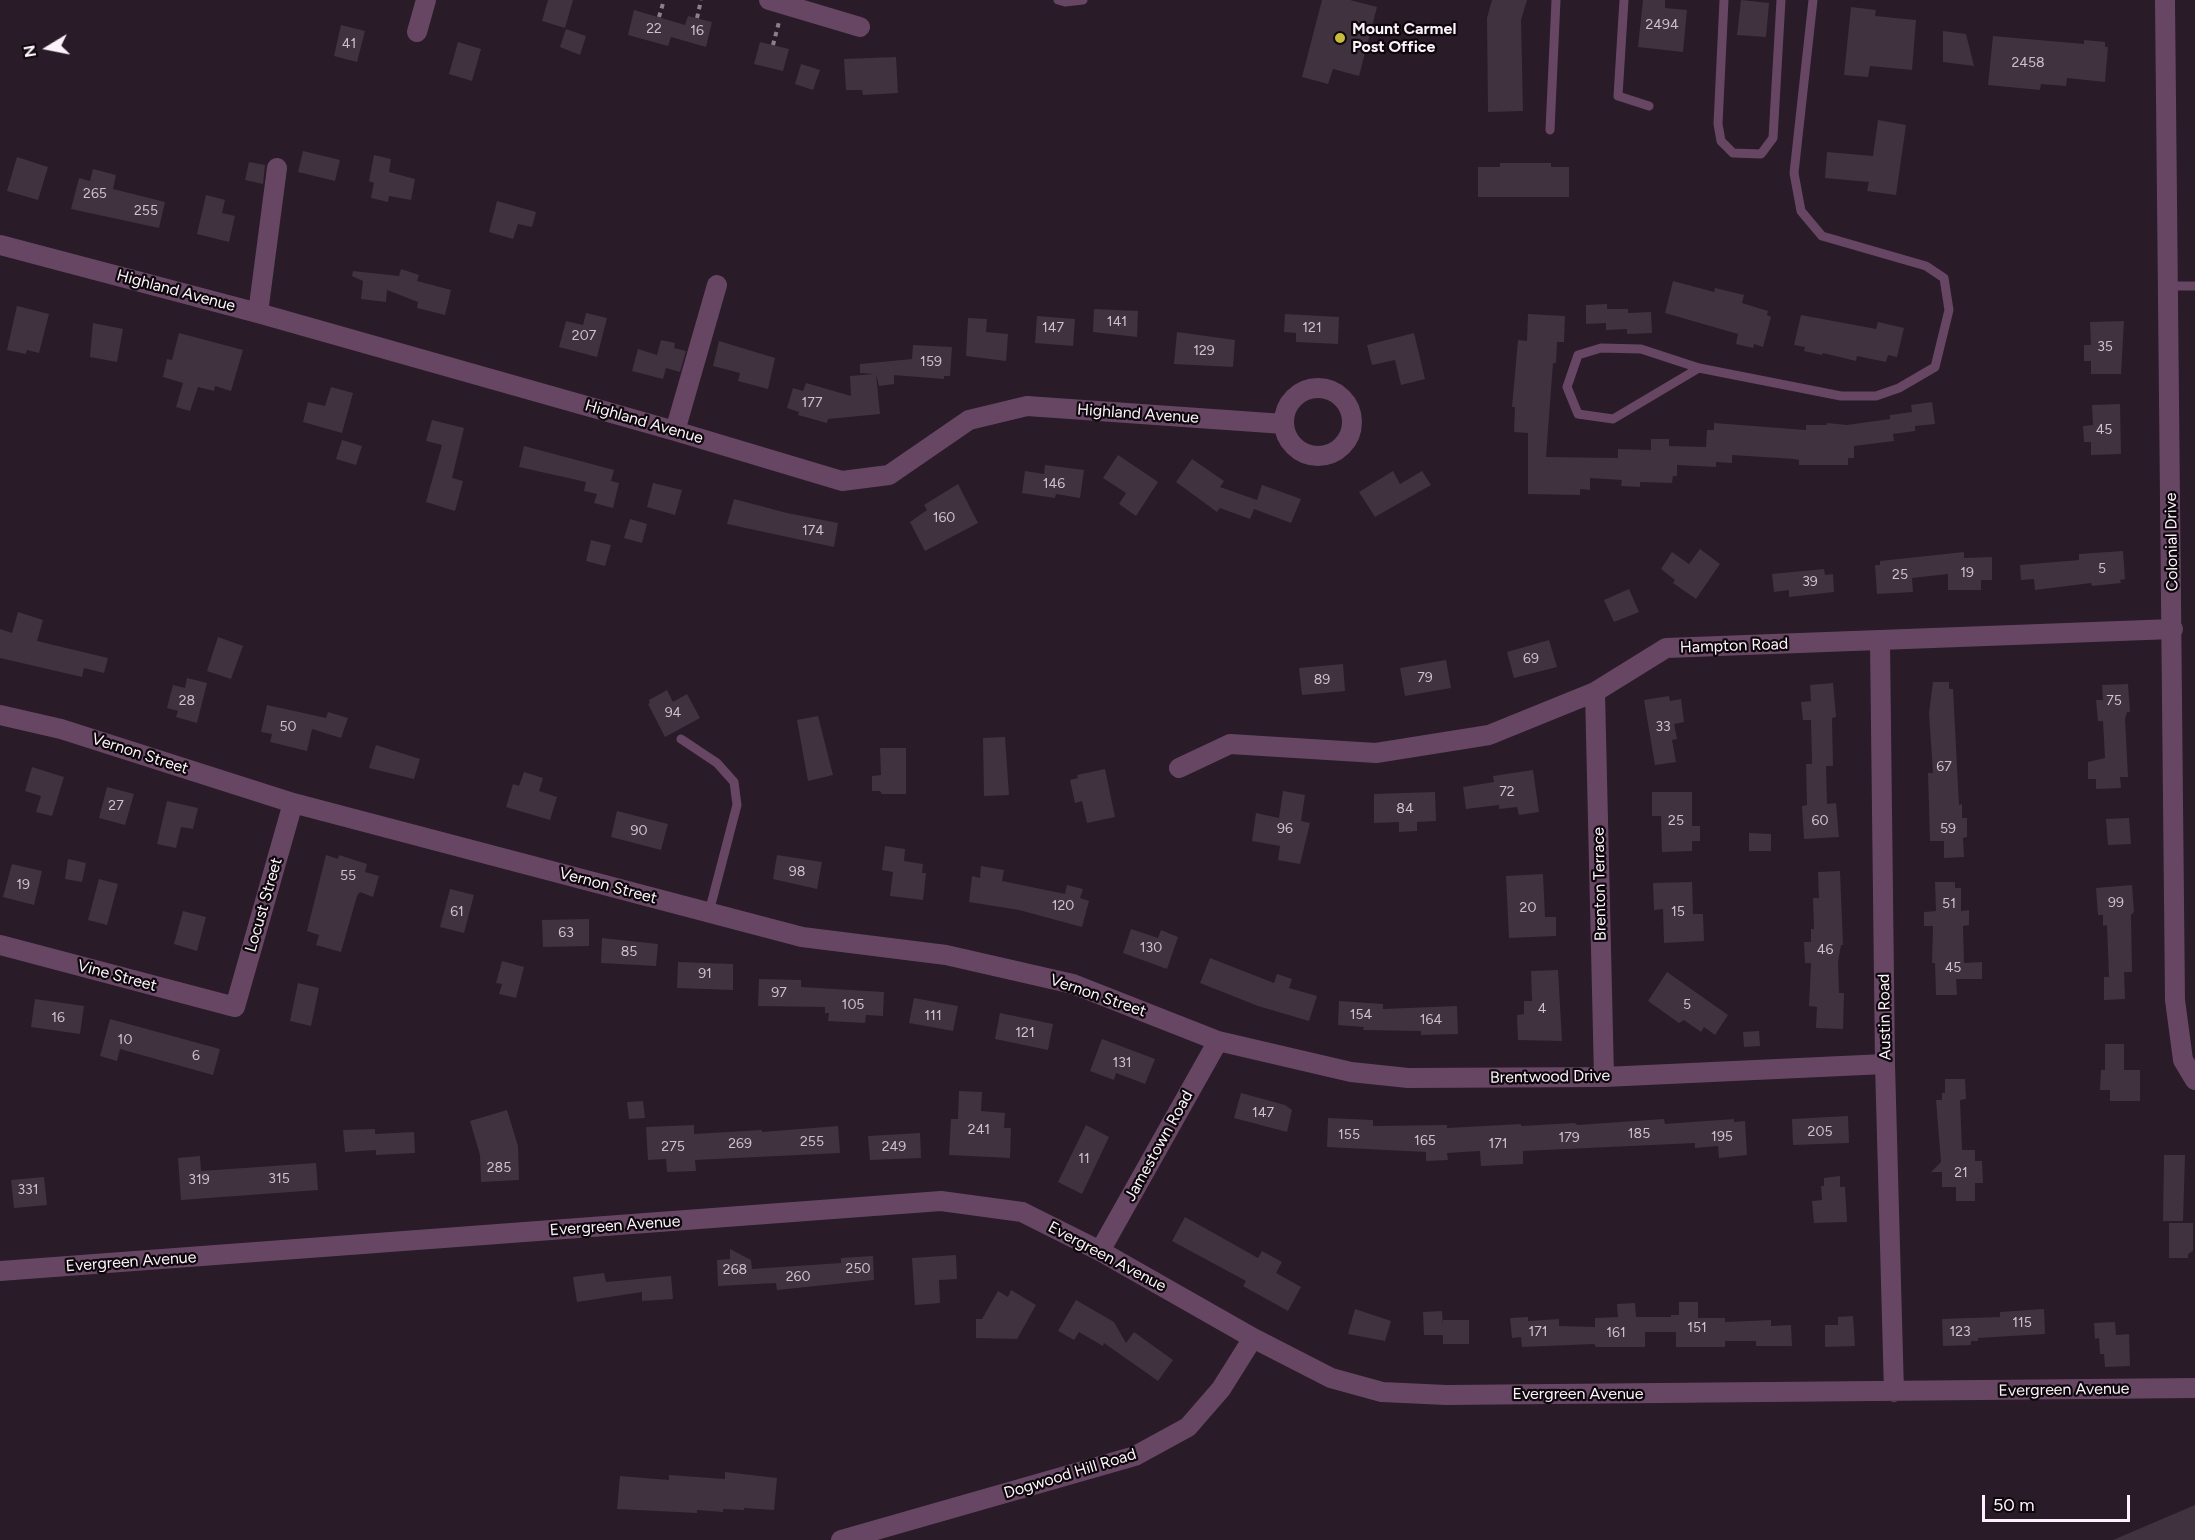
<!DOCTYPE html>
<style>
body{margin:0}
#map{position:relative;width:2195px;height:1540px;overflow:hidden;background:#291b27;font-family:Figtree,sans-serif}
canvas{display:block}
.north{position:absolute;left:18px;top:18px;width:60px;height:60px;-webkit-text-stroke:4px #0e080d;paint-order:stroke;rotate:260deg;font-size:16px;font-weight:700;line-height:24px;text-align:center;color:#fbf2fa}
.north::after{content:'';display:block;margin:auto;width:21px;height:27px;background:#fbf2fa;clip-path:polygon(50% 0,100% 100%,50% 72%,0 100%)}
.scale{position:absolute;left:1982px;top:1495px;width:148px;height:27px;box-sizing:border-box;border:3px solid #fbf2fa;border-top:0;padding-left:8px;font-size:18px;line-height:21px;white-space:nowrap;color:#fbf2fa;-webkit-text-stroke:4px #0e080d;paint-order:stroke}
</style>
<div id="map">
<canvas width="2195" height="1540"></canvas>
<div class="north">N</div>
<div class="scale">50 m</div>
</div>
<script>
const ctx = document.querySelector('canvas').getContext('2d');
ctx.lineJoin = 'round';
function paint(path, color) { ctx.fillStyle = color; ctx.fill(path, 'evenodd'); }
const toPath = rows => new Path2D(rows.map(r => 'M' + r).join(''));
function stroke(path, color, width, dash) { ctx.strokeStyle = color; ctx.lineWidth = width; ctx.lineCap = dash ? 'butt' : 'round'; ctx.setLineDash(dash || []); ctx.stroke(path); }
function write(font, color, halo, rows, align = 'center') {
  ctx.font = font + ' Figtree,sans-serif'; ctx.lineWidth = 4.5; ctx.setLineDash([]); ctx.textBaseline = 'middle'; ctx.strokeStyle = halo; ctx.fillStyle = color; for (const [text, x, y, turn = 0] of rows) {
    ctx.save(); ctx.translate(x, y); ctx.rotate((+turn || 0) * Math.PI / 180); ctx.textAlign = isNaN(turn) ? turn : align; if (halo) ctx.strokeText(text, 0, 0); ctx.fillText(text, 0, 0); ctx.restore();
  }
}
paint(toPath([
 [548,0,573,0,565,28,542,21],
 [1322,0,1350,0,1377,7,1359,76,1333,69,1328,84,1302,77],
 [1492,0,1527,0,1521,20,1523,111,1488,112,1487,18],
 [1643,0,1665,0,1665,8,1687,10,1683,52,1638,47],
 [1741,0,1769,3,1766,37,1737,35],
 [1851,7,1876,10,1875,16,1916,20,1912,70,1870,66,1868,77,1844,75],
 [634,10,685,25,688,16,712,22,706,47,671,37,668,46,628,35],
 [341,25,365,31,357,62,334,56],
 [566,29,586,36,580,55,560,47],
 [1943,31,1966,34,1974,66,1943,62],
 [1993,36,2084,44,2084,40,2105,42,2105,47,2108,47,2105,82,2067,78,2066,86,2041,84,2040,90,1988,85],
 [458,42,481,49,472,81,449,74],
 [760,42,789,49,783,71,754,64],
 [896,57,898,93,863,95,862,90,846,90,844,59],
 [801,64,820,70,813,90,795,84],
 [1878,120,1906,125,1896,195,1867,191,1869,182,1825,178,1827,152,1873,156],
 [303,151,340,160,335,181,298,172],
 [374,155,391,159,389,172,415,179,411,200,389,196,388,202,371,198,374,183,369,181],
 [17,157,48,167,38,200,7,191],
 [249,162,265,165,263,184,245,180],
 [1500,163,1551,163,1551,167,1569,167,1569,197,1478,197,1478,167,1500,167],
 [93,169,116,175,113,189,165,202,159,228,71,209,79,178,90,181],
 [206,195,225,200,222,213,235,216,229,242,197,234],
 [497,201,536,212,532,227,518,224,513,239,489,232],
 [401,269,419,275,417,281,451,290,445,315,417,308,418,302,387,290,386,302,361,299,363,281,352,276,353,271,399,276],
 [1673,281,1714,292,1715,288,1744,295,1742,303,1768,311,1767,315,1771,317,1763,347,1754,344,1753,348,1736,344,1738,334,1665,313],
 [1607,304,1607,309,1628,309,1628,313,1651,312,1652,333,1627,334,1627,329,1606,330,1606,323,1586,324,1586,305],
 [17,306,49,314,39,353,27,350,26,354,7,350],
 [1094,309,1138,311,1137,337,1093,332],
 [586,313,607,318,597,357,559,347,566,321,583,325],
 [1285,314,1339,317,1338,344,1296,342,1296,333,1284,332],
 [1528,314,1565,316,1564,342,1557,342,1556,363,1553,363,1546,457,1618,458,1618,449,1651,450,1651,439,1669,439,1669,446,1706,447,1707,430,1714,430,1714,423,1806,430,1806,425,1827,425,1827,423,1847,425,1890,419,1890,415,1912,412,1911,405,1932,402,1935,424,1915,426,1915,431,1893,434,1894,441,1854,446,1854,458,1848,458,1848,465,1799,465,1799,460,1794,459,1732,455,1732,463,1716,462,1716,467,1677,465,1677,476,1673,476,1672,483,1640,482,1640,487,1621,486,1622,480,1590,478,1590,490,1580,489,1580,495,1528,494,1528,433,1514,432,1515,407,1512,407,1518,340,1527,341],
 [1801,315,1876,329,1878,322,1904,328,1897,357,1888,355,1886,362,1857,356,1856,361,1823,353,1822,355,1804,351,1805,347,1794,345],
 [1037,316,1075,319,1073,346,1035,343],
 [968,318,987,319,986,332,1008,334,1006,361,966,356],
 [2124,321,2121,374,2091,374,2091,361,2084,361,2084,345,2091,345,2090,322],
 [93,323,123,329,117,362,90,357],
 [1177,332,1235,340,1233,367,1174,364],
 [179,333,243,350,231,391,215,386,214,391,198,387,190,411,176,407,183,383,163,377,167,359,172,360],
 [1414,333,1425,379,1401,385,1395,360,1372,365,1367,345],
 [661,340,675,343,674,348,686,351,680,372,666,368,663,379,632,371,638,349,657,355],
 [719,341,775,358,768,389,738,381,740,373,713,366],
 [913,345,952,347,950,376,944,376,944,379,894,375,894,384,879,386,876,374,880,414,828,419,827,423,798,415,799,412,787,408,793,388,803,391,806,383,851,396,850,376,874,374,860,373,860,364,912,359],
 [331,387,353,393,342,433,303,422,308,402,325,406],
 [2120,404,2121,454,2091,455,2091,442,2084,442,2083,426,2093,425,2092,405],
 [432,420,464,428,452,478,463,481,455,511,426,502,442,445,426,441],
 [342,440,362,446,356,465,336,459],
 [524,446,614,470,611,481,619,483,613,508,594,503,597,494,584,491,586,482,519,467],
 [1118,455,1158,482,1136,516,1119,504,1126,493,1103,478],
 [1192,459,1224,481,1220,487,1257,500,1262,485,1301,499,1291,523,1254,509,1250,519,1220,508,1217,512,1176,482],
 [1045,465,1084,470,1080,498,1056,494,1055,498,1022,493,1025,471,1044,474],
 [1393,471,1400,484,1422,471,1431,485,1375,517,1359,492],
 [653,483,682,490,675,515,647,507],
 [958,484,978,523,925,551,910,522,927,510,924,505],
 [734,499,787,513,838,523,834,547,727,524],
 [630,519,647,524,642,543,624,538],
 [591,540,611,545,605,566,586,561],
 [1700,549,1720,564,1696,599,1673,583,1675,580,1661,569,1672,552,1689,564],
 [2123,551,2125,579,2120,580,2121,583,2092,586,2091,583,2035,590,2034,579,2021,580,2020,565,2079,560,2079,554],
 [1964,552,1964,558,1992,557,1992,580,1981,580,1981,590,1948,590,1948,574,1912,578,1913,592,1877,594,1875,565,1880,565,1880,561],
 [1824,569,1825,575,1833,574,1834,592,1789,597,1789,590,1774,592,1772,574],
 [1629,589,1639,612,1614,622,1604,600],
 [18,612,43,620,37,641,108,658,104,673,84,668,82,677,0,658,0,629,12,633],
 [218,637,243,646,231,679,207,671],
 [1549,640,1557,667,1514,678,1507,652],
 [1446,660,1451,688,1405,696,1400,668],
 [1343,664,1345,691,1302,695,1299,668],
 [187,678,207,683,197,723,176,717,178,711,167,708,173,685,185,688],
 [1933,682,1949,682,1949,689,1953,689,1959,805,1962,804,1962,818,1967,818,1967,837,1963,838,1964,857,1944,858,1944,841,1930,841,1928,773,1933,773,1929,713],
 [1833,683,1836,717,1832,718,1833,766,1826,766,1827,804,1836,803,1839,837,1804,839,1802,806,1807,805,1806,764,1812,764,1811,720,1803,720,1801,702,1811,701,1810,685],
 [2128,684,2130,712,2127,712,2125,719,2128,777,2120,777,2121,788,2096,789,2096,779,2088,779,2088,762,2105,758,2103,721,2098,721,2096,700,2103,700,2102,685],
 [667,690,673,702,687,694,700,718,665,737,648,704,650,703,649,700],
 [1669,696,1670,701,1681,699,1684,722,1674,724,1677,739,1672,740,1676,762,1655,765,1644,700],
 [267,705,326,718,328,712,348,718,341,738,312,729,307,751,270,742,272,734,261,732],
 [818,716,833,775,808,781,797,720],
 [1005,737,1009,795,984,796,983,738],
 [376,745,420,759,414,779,369,768],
 [880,748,906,748,906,794,882,794,880,791,872,791,872,776,881,775],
 [32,767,64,777,52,816,36,812,41,796,25,791],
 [1105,769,1115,817,1087,823,1082,801,1075,803,1070,780,1078,778,1077,775],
 [1533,770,1539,812,1519,815,1517,807,1499,809,1499,805,1466,809,1463,787,1494,782,1493,776],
 [524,772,543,778,539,791,557,797,550,820,506,807,513,784,519,786],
 [107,787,134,794,125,825,99,818],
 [1283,791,1305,795,1301,821,1310,823,1300,864,1278,860,1280,846,1252,841,1256,813,1279,818],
 [1435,792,1436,821,1417,822,1417,831,1399,832,1399,822,1374,823,1374,794],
 [1652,792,1692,792,1692,826,1700,826,1700,841,1692,841,1692,851,1662,852,1661,816,1652,816],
 [167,801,198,808,193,829,181,827,176,848,157,844],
 [617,811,668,824,661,850,611,837],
 [2129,818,2131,844,2108,845,2106,819],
 [1749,833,1771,834,1771,851,1749,851],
 [885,846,905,849,904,861,923,864,922,873,926,873,923,900,890,896,893,872,882,870],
 [326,855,338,859,339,855,367,864,365,872,379,876,373,897,360,892,357,896,341,952,316,945,319,935,307,931],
 [777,855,822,862,817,889,773,879],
 [68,859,86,863,82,882,65,879],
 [12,864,42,871,34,905,3,897],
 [981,866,1004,870,1002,881,1065,894,1067,885,1083,889,1080,898,1089,901,1082,927,1019,910,969,902,972,876,980,878],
 [1840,871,1843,945,1841,945,1838,962,1839,993,1844,993,1843,1029,1816,1028,1817,1007,1809,1006,1811,963,1805,963,1804,942,1811,942,1811,929,1814,929,1813,898,1819,898,1818,872],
 [1543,874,1545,917,1556,917,1556,936,1509,938,1506,876],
 [99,879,118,884,107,925,88,920],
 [1692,882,1693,914,1703,914,1704,941,1664,943,1663,909,1654,910,1653,883],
 [1935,882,1955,882,1955,888,1961,888,1961,911,1969,910,1969,925,1963,926,1964,963,1982,962,1982,979,1956,979,1957,995,1936,995,1935,963,1932,963,1933,926,1924,926,1924,912,1936,911],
 [2132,885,2134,912,2131,915,2132,972,2124,972,2125,999,2104,1000,2104,977,2109,977,2107,925,2103,926,2103,915,2098,915,2096,888],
 [450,889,474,895,464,933,440,927],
 [183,911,206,917,197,951,174,944],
 [589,919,589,946,543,947,542,920],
 [1131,929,1158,938,1161,930,1178,937,1167,969,1123,953],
 [602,938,658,944,656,966,601,963],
 [1210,958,1274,983,1277,974,1292,979,1289,988,1317,996,1309,1021,1258,1006,1200,983],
 [502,961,524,967,516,998,499,994,502,984,496,983],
 [678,962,733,964,733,990,677,988],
 [1558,970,1562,1041,1518,1040,1517,1015,1524,1014,1524,1001,1532,1001,1531,971],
 [1667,972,1728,1015,1715,1035,1704,1027,1701,1032,1684,1020,1679,1023,1648,1001],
 [759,979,801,980,801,987,884,992,883,1016,866,1015,865,1023,828,1021,829,1013,825,1013,825,1007,758,1006],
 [298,983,319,988,311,1026,290,1021],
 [914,998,958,1006,953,1031,909,1023],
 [35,999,84,1006,80,1034,31,1027],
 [1339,1001,1383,1004,1383,1009,1457,1006,1458,1034,1421,1035,1421,1031,1363,1030,1364,1027,1338,1025],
 [1000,1013,1053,1024,1048,1050,995,1039],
 [110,1019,220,1049,213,1075,120,1049,117,1061,100,1056],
 [1759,1031,1760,1046,1744,1047,1743,1032],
 [1102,1039,1155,1059,1145,1084,1116,1073,1114,1080,1090,1071],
 [2105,1044,2124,1044,2124,1070,2140,1070,2140,1101,2110,1101,2110,1090,2100,1090,2101,1070,2105,1070],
 [1945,1079,1965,1079,1966,1099,1960,1100,1962,1150,1975,1150,1975,1161,1982,1161,1983,1183,1975,1183,1975,1201,1956,1201,1956,1187,1942,1187,1942,1172,1931,1172,1941,1162,1936,1100,1942,1100,1942,1093,1945,1093],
 [959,1091,982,1092,981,1111,1005,1113,1004,1128,1011,1128,1010,1158,949,1155,951,1119,958,1119],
 [1241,1093,1285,1105,1292,1110,1287,1132,1234,1118],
 [643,1101,645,1118,629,1119,627,1102],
 [507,1110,518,1146,519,1180,481,1182,480,1155,470,1121],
 [1848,1116,1849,1143,1793,1145,1792,1119],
 [1328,1118,1373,1120,1373,1126,1447,1125,1447,1128,1521,1124,1521,1126,1575,1123,1577,1125,1664,1119,1665,1124,1734,1119,1734,1122,1745,1121,1747,1155,1719,1158,1718,1146,1695,1148,1695,1143,1523,1151,1523,1164,1481,1166,1480,1151,1447,1153,1448,1160,1426,1161,1426,1152,1327,1147],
 [694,1125,694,1134,762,1130,762,1132,838,1126,840,1153,695,1160,696,1171,667,1172,666,1159,648,1160,646,1127],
 [1086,1125,1109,1137,1082,1194,1058,1182],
 [375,1129,375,1134,414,1132,415,1153,376,1155,376,1150,345,1152,343,1130],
 [920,1133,921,1158,870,1160,868,1136],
 [2164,1155,2185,1155,2183,1221,2163,1221],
 [200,1156,201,1171,316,1163,318,1190,181,1200,178,1158],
 [1840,1176,1840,1187,1845,1187,1847,1222,1814,1223,1812,1201,1822,1200,1821,1186,1824,1186,1824,1178],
 [44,1177,47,1205,14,1208,11,1180],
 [1185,1217,1258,1258,1262,1251,1282,1262,1276,1273,1301,1287,1288,1311,1243,1286,1246,1281,1172,1241],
 [2169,1223,2193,1223,2193,1251,2188,1254,2188,1258,2169,1258],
 [730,1249,751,1260,752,1269,841,1263,841,1258,873,1256,874,1280,777,1290,776,1283,718,1286,717,1260,730,1259],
 [956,1255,957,1279,939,1280,940,1303,915,1305,912,1258],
 [604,1273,606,1282,671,1276,673,1299,642,1301,642,1292,577,1302,573,1277],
 [1011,1290,1036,1305,1017,1339,976,1338,976,1319,982,1319,998,1291,1008,1297],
 [1076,1300,1114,1322,1126,1343,1134,1332,1173,1360,1158,1381,1104,1343,1103,1346,1079,1332,1074,1340,1058,1331],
 [1679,1302,1698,1302,1698,1318,1725,1318,1725,1322,1771,1320,1771,1326,1791,1325,1792,1346,1756,1346,1756,1341,1725,1341,1725,1347,1676,1347,1676,1332,1645,1332,1645,1347,1596,1347,1594,1344,1522,1347,1521,1337,1512,1338,1510,1318,1528,1317,1528,1321,1559,1319,1559,1326,1595,1327,1595,1318,1618,1317,1617,1304,1635,1303,1636,1317,1671,1317,1671,1315,1679,1315],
 [1355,1309,1391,1321,1385,1341,1348,1334],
 [2044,1309,2045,1334,1978,1338,1978,1341,1971,1341,1971,1345,1943,1346,1942,1319,2000,1317,2000,1312],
 [1442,1311,1443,1327,1443,1320,1469,1320,1469,1344,1443,1344,1443,1335,1424,1335,1423,1312],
 [1853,1316,1855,1346,1825,1347,1825,1325,1838,1325,1838,1317],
 [2115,1322,2116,1335,2129,1334,2130,1366,2105,1367,2104,1354,2100,1354,2099,1338,2095,1339,2094,1323],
 [725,1472,777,1478,774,1510,744,1508,744,1510,723,1509,723,1512,697,1510,697,1513,617,1509,620,1476,669,1480,669,1475,725,1479],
 [2195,1505,2195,1540,2113,1540]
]), '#413240');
stroke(toPath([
 [659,17,664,0],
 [697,18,701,0],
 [773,45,779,22]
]), '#8c818b', 4, [4.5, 4.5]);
stroke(toPath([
 [1058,0,1065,2,1083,0],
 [1624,0,1618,96,1649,106],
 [1724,0,1718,124,1721,141,1733,153,1761,154,1773,138,1781,0],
 [1550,130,1556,0],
 [2169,286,2195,286],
 [1699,368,1613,419,1578,414,1567,387,1578,355,1601,348,1641,349,1699,368,1841,396,1876,396,1899,388,1935,367,1949,310,1944,278,1926,266,1822,236,1801,211,1794,173,1813,0],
 [681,739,717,763,734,782,737,805,709,912]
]), '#674664', 9);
stroke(toPath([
 [769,0,860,27],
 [2165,0,2175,1000,2183,1060,2195,1080],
 [417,32,426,0],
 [0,245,258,313,675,431,842,481,889,475,969,420,1027,406,1284,424],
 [258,313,277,168],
 '1284 422a34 34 0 1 1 68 0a34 34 0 1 1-68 0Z',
 [675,431,717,285],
 [1880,641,1885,1064,1894,1392],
 [1595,692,1604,1077],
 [0,715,61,729,293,803,802,937,946,955,1073,984,1218,1041,1351,1072,1408,1078,1604,1077,1885,1064],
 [1179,768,1230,744,1376,753,1489,735,1595,692,1666,648,2173,629],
 [0,945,235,1007,293,803],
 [1100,1251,1218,1041],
 [0,1271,941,1201,1022,1212,1100,1251,1253,1338,1331,1378,1382,1392,1446,1395,2195,1388],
 [841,1540,1135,1456,1188,1427,1221,1389,1253,1338]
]), '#674664', 20);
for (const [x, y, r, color] of [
 [1340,38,6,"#c8bb3b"]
]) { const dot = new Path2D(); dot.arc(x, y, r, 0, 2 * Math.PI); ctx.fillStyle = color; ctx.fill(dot); stroke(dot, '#0e080d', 2); }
write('14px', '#ccc2cc', null, [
 ["2494",1662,25],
 ["22",654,29],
 ["16",697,31],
 ["41",349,44],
 ["2458",2028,63],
 ["265",95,194],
 ["255",146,211],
 ["141",1117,322],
 ["147",1053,328],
 ["121",1312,328],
 ["207",584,336],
 ["35",2105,347],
 ["129",1204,351],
 ["159",931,362],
 ["177",812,403],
 ["45",2104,430],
 ["146",1054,484],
 ["160",944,518],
 ["174",813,531],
 ["5",2102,569],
 ["19",1967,573],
 ["25",1900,575],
 ["39",1810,582],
 ["69",1531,659],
 ["79",1425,678],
 ["89",1322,680],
 ["28",187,701],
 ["75",2114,701],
 ["94",673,713],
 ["50",288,727],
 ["33",1663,727],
 ["67",1944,767],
 ["72",1507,792],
 ["27",116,806],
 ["84",1405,809],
 ["25",1676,821],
 ["60",1820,821],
 ["96",1285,829],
 ["59",1948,829],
 ["90",639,831],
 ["98",797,872],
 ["55",348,876],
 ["19",23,885],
 ["99",2116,903],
 ["51",1949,904],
 ["120",1063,906],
 ["20",1528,908],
 ["61",457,912],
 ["15",1678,912],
 ["63",566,933],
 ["130",1151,948],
 ["46",1825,950],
 ["85",629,952],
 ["45",1953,968],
 ["91",705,974],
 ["97",779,993],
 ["105",853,1005],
 ["5",1687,1005],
 ["4",1542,1009],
 ["154",1361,1015],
 ["111",933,1016],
 ["16",58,1018],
 ["164",1431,1020],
 ["121",1025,1033],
 ["10",125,1040],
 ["6",196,1056],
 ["131",1122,1063],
 ["147",1263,1113],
 ["241",979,1130],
 ["205",1820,1132],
 ["185",1639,1134],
 ["155",1349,1135],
 ["195",1722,1137],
 ["179",1569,1138],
 ["165",1425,1141],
 ["255",812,1142],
 ["269",740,1144],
 ["171",1498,1144],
 ["275",673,1147],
 ["249",894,1147],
 ["11",1084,1159],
 ["285",499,1168],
 ["21",1961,1173],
 ["315",279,1179],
 ["319",199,1180],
 ["331",28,1190],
 ["250",858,1269],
 ["268",735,1270],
 ["260",798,1277],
 ["115",2022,1323],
 ["151",1697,1328],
 ["171",1538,1332],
 ["123",1960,1332],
 ["161",1616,1333]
]);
write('bold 16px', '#fbf2fa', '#0e080d', [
 ["Mount Carmel",1352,29],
 ["Post Office",1352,47]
], 'left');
write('16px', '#fbf2fa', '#0e080d', [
 ["Highland Avenue",176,291,15],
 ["Highland Avenue",1138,414,4],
 ["Highland Avenue",644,422,16],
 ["Colonial Drive",2172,542,-91],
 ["Hampton Road",1734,646,-2],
 ["Vernon Street",140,754,18],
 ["Brenton Terrace",1600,884,-91],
 ["Vernon Street",608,886,15],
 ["Locust Street",264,905,-74],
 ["Vine Street",117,976,15],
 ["Vernon Street",1098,996,19],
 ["Austin Road",1885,1017,-91],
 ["Brentwood Drive",1550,1077,-1],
 ["Jamestown Road",1159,1146,-61],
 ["Evergreen Avenue",615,1226,-4],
 ["Evergreen Avenue",1107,1257,28],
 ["Evergreen Avenue",131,1262,-4],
 ["Evergreen Avenue",2064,1390,-1],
 ["Evergreen Avenue",1578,1394],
 ["Dogwood Hill Road",1070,1474,-17]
]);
</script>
